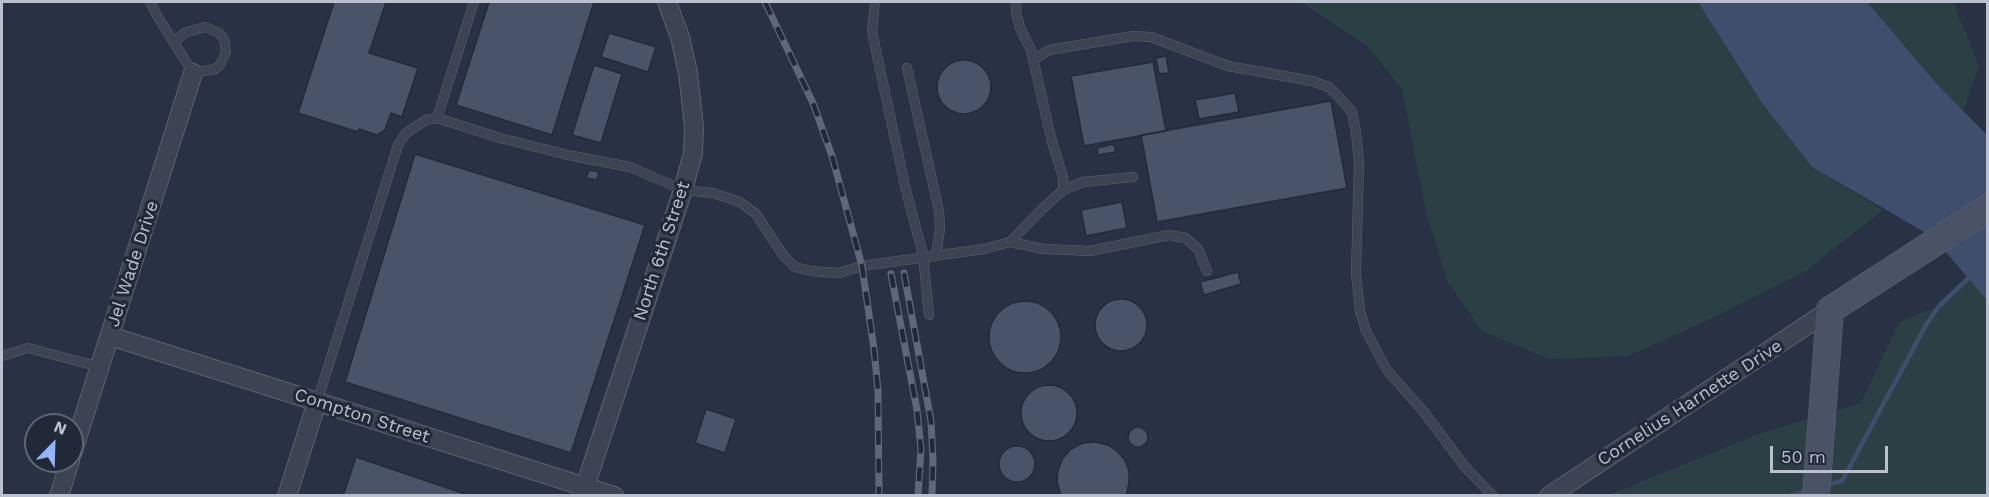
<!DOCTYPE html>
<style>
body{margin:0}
#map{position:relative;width:1989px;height:497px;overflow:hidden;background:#283244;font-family:"Work Sans",sans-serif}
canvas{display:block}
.frame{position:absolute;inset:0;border:3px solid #bac0cd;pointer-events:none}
.north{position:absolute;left:24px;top:413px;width:60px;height:60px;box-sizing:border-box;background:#212939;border:2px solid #5e6574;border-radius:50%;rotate:23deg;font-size:16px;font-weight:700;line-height:24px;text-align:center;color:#bac0cd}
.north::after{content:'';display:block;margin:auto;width:21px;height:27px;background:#94b4f7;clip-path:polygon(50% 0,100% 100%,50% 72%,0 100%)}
.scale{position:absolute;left:1770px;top:446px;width:118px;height:27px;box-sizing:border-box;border:3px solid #bac0cd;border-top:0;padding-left:8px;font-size:18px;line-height:21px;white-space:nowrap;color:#bac0cd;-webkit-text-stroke:4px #212939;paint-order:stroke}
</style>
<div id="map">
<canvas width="1989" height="497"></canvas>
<div class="frame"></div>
<div class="north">N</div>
<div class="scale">50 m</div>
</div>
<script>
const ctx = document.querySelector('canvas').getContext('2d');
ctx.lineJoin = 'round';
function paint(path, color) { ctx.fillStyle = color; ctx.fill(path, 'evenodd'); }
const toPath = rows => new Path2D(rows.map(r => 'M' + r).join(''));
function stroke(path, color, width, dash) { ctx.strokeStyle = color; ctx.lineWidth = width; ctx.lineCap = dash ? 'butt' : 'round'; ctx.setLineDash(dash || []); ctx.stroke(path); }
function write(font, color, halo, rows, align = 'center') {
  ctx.font = font + ' "Work Sans",sans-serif'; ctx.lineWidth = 6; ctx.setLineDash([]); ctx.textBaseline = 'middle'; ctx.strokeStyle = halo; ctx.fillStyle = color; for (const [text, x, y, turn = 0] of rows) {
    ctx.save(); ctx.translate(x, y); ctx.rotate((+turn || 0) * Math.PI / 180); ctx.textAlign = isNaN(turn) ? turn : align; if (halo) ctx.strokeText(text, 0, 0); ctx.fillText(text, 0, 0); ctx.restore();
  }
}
paint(toPath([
 [1301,2,1698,2,1762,103,1812,167,1883,210,1807,270,1723,313,1629,356,1549,359,1482,331,1447,281,1426,212,1402,89,1367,46],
 [1867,2,1953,2,1979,66,1963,111,1937,84],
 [1970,278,1987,300,1987,495,1606,496,1764,432,1861,403,1899,322,1939,306]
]), '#2a4045');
paint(toPath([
 [1698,2,1867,2,1937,84,1987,135,1987,300,1933,237,1812,167,1762,103]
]), '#3e4e6c');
stroke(toPath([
 [1826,485,1842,481,1926,325,1939,306,1974,273],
 [1790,496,1806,491]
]), '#3e4e6c', 4.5);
const building = toPath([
 [334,2,386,2,369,53,418,68,402,117,391,113,385,130,377,135,359,129,358,132,298,113,334,2],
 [489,2,594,2,552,135,456,105,489,2],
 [609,33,656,47,648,72,601,57,609,33],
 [1166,56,1169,73,1159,74,1156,58,1166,56],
 '937 87a27 27 0 1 1 54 0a27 27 0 1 1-54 0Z',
 [1153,62,1166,131,1084,146,1071,76,1153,62],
 [594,65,622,74,601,143,572,135,594,65],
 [1235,93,1239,112,1199,119,1195,100,1235,93],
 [1331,101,1347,188,1157,222,1141,135,1331,101],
 [1114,144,1116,152,1098,155,1097,148,1114,144],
 [415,154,645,225,571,453,345,382,415,154],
 [589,170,599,172,597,180,586,178,589,170],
 [1122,202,1127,228,1086,236,1081,210,1122,202],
 [1238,272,1241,284,1204,295,1200,282,1238,272],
 '1095 325a26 26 0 1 1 52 0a26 26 0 1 1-52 0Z',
 '989 337a36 36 0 1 1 72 0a36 36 0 1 1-72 0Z',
 '1021 413a28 28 0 1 1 56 0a28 28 0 1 1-56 0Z',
 [706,409,736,419,725,453,695,443,706,409],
 '1128 437a10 10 0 1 1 20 0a10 10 0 1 1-20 0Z',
 [1095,442,1108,445,1117,451,1125,460,1129,471,1129,482,1127,493,1125,496,1061,496,1057,482,1058,470,1063,458,1071,449,1083,443,1095,442],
 '999 464a18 18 0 1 1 36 0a18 18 0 1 1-36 0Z',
 [356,457,471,496,343,496,356,457]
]);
paint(building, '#4a5468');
stroke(building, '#232b3b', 1.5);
const lane = toPath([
 [150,2,158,17,174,43,193,73,215,69,220,65,226,52,224,39,219,33,205,27,184,33,174,43],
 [875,2,872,32,906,190,923,255,929,315],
 [1016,2,1016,12,1020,28,1031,50,1052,142,1063,177,1063,190],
 [1033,60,1049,50,1133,36,1151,37,1228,66,1312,81,1329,87,1339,97,1352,112,1356,132,1359,162,1356,274,1360,311,1366,331,1387,370,1424,412,1465,467,1493,496],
 [907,68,939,211,940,229,936,256],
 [437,118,474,2],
 [1010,242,1043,249,1090,251,1169,235,1186,238,1198,249,1207,271],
 [2,356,28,348,100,367],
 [317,402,398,145,406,133,426,120,437,118,500,138,568,155,630,167,683,190,713,193,740,202,756,214,783,255,795,267,811,271,839,273,862,266,984,249,1010,242,1042,209,1063,190,1083,182,1133,177]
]);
const street = toPath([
 [110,336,614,496],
 [72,454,193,73],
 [59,496,70,461],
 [287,496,317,402],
 [582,496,683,190,693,153,694,127,688,73,680,37,667,2],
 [1549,496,1830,310]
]);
const secondary = toPath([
 [1816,496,1830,310,1988,208]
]);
stroke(lane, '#5b6271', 10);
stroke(street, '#5b6271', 20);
stroke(secondary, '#5b6271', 28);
stroke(lane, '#3c4453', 9);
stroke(street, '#3c4453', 18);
stroke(secondary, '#4a5366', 27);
const rail = toPath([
 [765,2,813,103,832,156,862,266,874,349,878,391,879,496],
 [904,273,931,421,933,460,932,496],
 [891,274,917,410,921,449,918,496]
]);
stroke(rail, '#5e687a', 7);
stroke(rail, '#212939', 4.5, [14]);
write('18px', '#bac0cd', '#212939', [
 ["North 6th Street",662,251,-72],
 ["Jel Wade Drive",133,264,-72],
 ["Cornelius Harnette Drive",1690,403,-33],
 ["Compton Street",362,416,18]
]);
</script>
